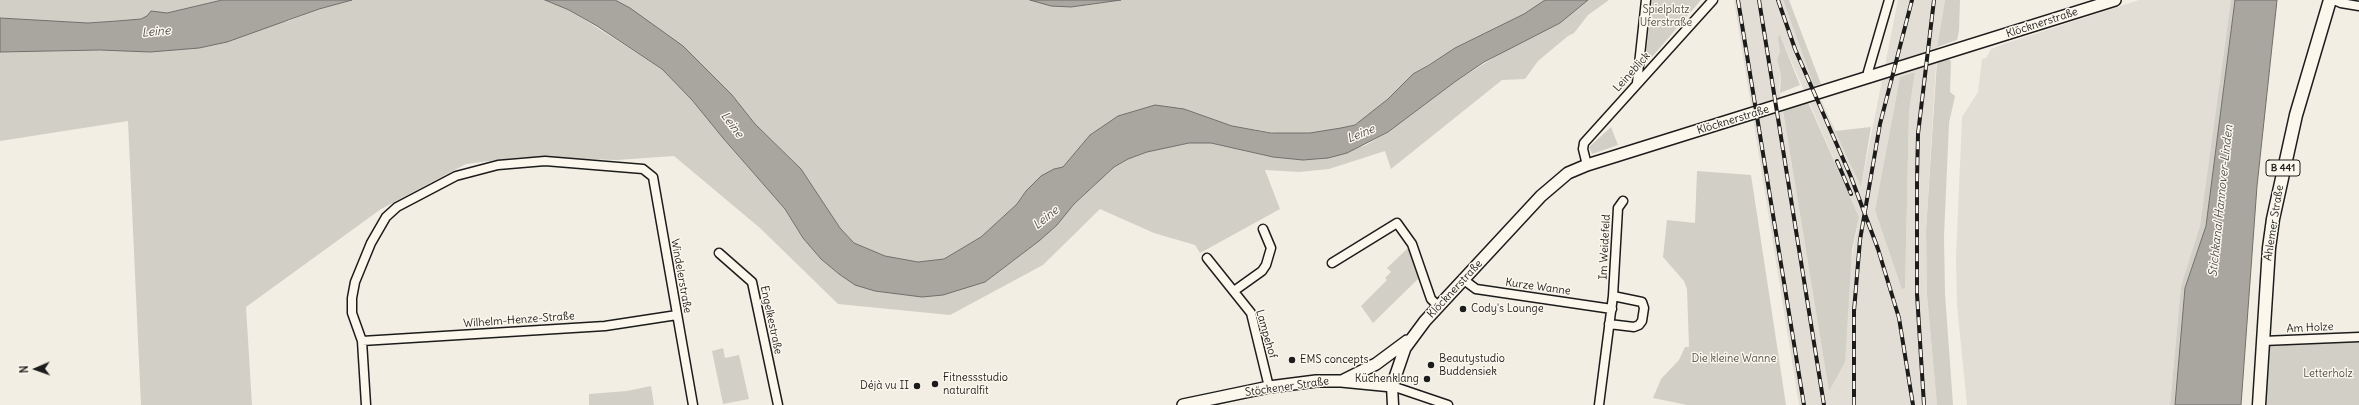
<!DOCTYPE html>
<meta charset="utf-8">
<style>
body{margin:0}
#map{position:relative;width:2359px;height:405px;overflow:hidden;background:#f2eee4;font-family:Delius,sans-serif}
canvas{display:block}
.north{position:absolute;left:16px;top:349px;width:40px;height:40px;-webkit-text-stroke:3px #fbf7ec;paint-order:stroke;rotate:268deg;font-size:11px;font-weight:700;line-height:16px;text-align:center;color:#1c1c1c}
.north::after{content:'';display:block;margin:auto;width:14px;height:18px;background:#1c1c1c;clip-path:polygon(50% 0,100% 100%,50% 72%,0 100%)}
</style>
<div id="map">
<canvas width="2359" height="405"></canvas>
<div class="north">N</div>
</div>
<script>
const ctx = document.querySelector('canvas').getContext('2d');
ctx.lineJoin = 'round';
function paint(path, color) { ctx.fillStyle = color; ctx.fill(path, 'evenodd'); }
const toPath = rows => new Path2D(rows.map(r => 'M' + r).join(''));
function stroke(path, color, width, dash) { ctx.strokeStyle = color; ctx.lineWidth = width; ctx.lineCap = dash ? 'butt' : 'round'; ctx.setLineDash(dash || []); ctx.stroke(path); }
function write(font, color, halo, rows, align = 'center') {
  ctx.font = font + ' Delius,sans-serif'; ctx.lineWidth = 3; ctx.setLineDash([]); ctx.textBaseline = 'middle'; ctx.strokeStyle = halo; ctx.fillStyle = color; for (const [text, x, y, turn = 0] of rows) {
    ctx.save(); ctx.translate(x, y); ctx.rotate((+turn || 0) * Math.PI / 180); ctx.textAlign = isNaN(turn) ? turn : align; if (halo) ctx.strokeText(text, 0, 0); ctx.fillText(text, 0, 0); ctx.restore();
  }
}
paint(toPath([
 [1734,0,1783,0,1811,78,1861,186,1898,0,1945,0,1937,47,1926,231,1927,295,1937,405,1799,405],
 [1780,35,1859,217,1829,390,1779,88,1781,75,1777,59,1780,51],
 [1915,72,1909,111,1905,288,1875,210,1900,77],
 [2139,0,2231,0,2200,226,2181,287,2170,405,1967,405,1957,305,1956,258,1962,117,1978,92,1982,59,1986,58,1991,49,2004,44]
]), '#e2ded5');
paint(toPath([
 [0,0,222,0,141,19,88,23,0,18],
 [352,0,545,0,569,10,662,69,692,100,723,138,785,209,803,238,821,259,839,274,985,282,1039,241,1057,225,1074,204,1114,167,1128,159,1147,152,1189,143,1211,143,1273,157,1303,160,1328,158,1366,145,1388,132,1456,81,1508,49,1560,23,1588,0,1609,0,1588,15,1574,33,1568,36,1538,61,1525,79,1502,80,1391,169,1385,151,1329,169,1299,172,1265,170,1280,209,1200,253,1195,245,1154,233,1100,209,1043,265,950,315,838,304,760,228,674,156,617,160,522,157,466,164,381,209,246,307,252,405,141,405,128,121,0,141,0,52,123,50,289,21,319,9],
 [615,0,1030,0,1088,5,1121,0,1545,0,1524,14,1455,48,1413,74,1388,99,1355,125,1325,132,1290,135,1232,126,1184,109,1155,106,1118,116,1090,135,1063,167,1054,169,1041,177,1026,191,1017,204,981,237,944,259,918,262,885,256,854,243,840,228,801,169,755,124,732,95,683,46],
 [1652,0,1701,0,1652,57,1646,54],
 [1783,0,1789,0,1821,84,1814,86],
 [1945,0,1960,0,1959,31,1957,40,1937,47],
 [2231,0,2235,0,2206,226,2185,288,2180,371,2175,405,2170,405,2181,286,2200,226],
 [1780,35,1800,85,1780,93,1781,75,1777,59,1780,51,1778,37],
 [1947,58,1951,61,1950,92,1955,96,1949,123,1944,236,1945,294,1953,405,1937,405,1927,295,1926,231,1937,61],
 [1915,72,1909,111,1905,288,1902,289,1875,210,1900,77],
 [1808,102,1859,217,1852,250,1845,362,1829,391,1783,111],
 [1611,127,1618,145,1592,154,1589,147],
 [1871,127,1861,187,1835,131],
 [1697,171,1751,175,1786,405,1687,405,1653,398,1661,379,1679,360,1685,347,1689,347,1687,289,1684,281,1663,257,1667,220,1695,223],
 [1409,247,1419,278,1373,323,1361,306,1387,280,1385,278,1391,272,1387,268],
 [2359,341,2359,405,2266,405,2270,345],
 [723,348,725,358,739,355,749,399,723,404,712,351],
 [651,386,654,405,589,405,589,394,627,391]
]), '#d2cfc6');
const water = toPath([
 [222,0,352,0,319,9,227,42,199,48,150,52,100,50,0,52,0,18,88,23,117,21,141,19,147,16,151,11,167,13,222,0],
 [545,0,615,0,630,8,683,46,732,95,755,124,801,169,840,228,854,243,885,256,918,262,944,259,981,237,1017,204,1026,191,1041,176,1054,169,1063,167,1090,135,1118,116,1155,105,1184,109,1232,126,1271,133,1310,133,1341,128,1355,125,1388,99,1413,74,1429,65,1455,48,1524,14,1545,0,1588,0,1560,23,1484,62,1456,81,1388,132,1347,153,1328,158,1303,160,1273,157,1211,143,1189,143,1147,152,1128,159,1114,167,1074,204,1057,225,1039,241,985,282,943,295,922,297,875,291,855,285,839,274,821,259,803,238,785,209,723,138,692,100,662,69,597,26,569,10,545,0],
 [1030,0,1121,0,1071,7,1051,6,1030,0],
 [2235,0,2277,0,2257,186,2241,405,2175,405,2185,288,2206,226,2235,0]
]);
paint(water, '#a9a6a0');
stroke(water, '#716f6b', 1);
const minor = toPath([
 [2334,0,2341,3,2359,6],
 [1869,78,1868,72,1889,0],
 [1637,83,1646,0],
 [1587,165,1583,149,1584,143,1713,0],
 [719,253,752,282,778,405],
 [1207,258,1251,313,1269,387],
 [1332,263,1397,223,1412,244,1431,299,1438,306],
 [1464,280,1476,289,1612,309],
 [1234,291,1262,271,1266,265,1271,248,1263,229],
 [1609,324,1634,327,1639,325,1642,321,1644,308,1642,302,1613,296],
 [362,341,605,326,677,315],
 [2263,341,2359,337],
 [1392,386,1448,405],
 [366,405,362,341,352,313,352,298,355,282,371,243,386,217,397,207,456,176,498,165,545,161,643,169,653,177,693,405],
 [1599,405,1613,296,1618,208,1623,201]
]);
const tertiary = toPath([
 [1392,386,1393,405]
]);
const secondary = toPath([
 [1344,380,1376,364,1407,341],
 [1183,405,1269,387,1316,381,1341,381,1392,386,1405,348,1425,321,1541,196,1568,173,1587,165,2115,0]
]);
const primary = toPath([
 [2259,405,2269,248,2273,219,2296,115,2330,0]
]);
stroke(minor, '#1c1c1c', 11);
stroke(tertiary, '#1c1c1c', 13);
stroke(secondary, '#1c1c1c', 14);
stroke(primary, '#1c1c1c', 15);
stroke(minor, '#fbf7ec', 8);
stroke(tertiary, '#fbf7ec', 10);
stroke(secondary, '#fbf7ec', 11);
stroke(primary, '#fbf7ec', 12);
const rail = toPath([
 [1738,0,1804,405],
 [1759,0,1824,405],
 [1778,0,1795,49,1851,177,1878,249,1899,318,1913,405],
 [1837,161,1851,194],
 [1854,405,1854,311,1860,240,1880,124,1912,0],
 [1924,405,1917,294,1917,180,1918,134,1934,0]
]);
stroke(rail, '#1c1c1c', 4);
stroke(rail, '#fbf7ec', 2.5, [8]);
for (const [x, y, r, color] of [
 [1463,309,4,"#1c1c1c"],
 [1292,360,4,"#1c1c1c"],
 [1431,365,4,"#1c1c1c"],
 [1427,379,4,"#1c1c1c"],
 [935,384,4,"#1c1c1c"],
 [917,386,4,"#1c1c1c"]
]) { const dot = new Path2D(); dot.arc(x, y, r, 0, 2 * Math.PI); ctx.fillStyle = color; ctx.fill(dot); stroke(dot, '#fbf7ec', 1.5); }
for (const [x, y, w] of [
 [2283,168,34]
]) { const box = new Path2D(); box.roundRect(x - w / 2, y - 8, w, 16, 3); ctx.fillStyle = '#fbf7ec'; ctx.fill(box); stroke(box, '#1c1c1c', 1); }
write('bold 10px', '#1c1c1c', null, [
 ["B 441",2283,168]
]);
write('11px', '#53524f', '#fbf7ec', [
 ["Spielplatz",1666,10],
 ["Uferstraße",1666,23],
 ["Die kleine Wanne",1734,359],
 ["Letterholz",2328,374]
]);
write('11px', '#1c1c1c', '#fbf7ec', [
 ["Klöcknerstraße",2042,23,-18],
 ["Leineblick",1632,72,-48],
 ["Klöcknerstraße",1733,120,-17],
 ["Ahlemer Straße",2274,223,-81],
 ["Im Weidefeld",1605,247,-87],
 ["Windelerstraße",681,276,80],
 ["Kurze Wanne",1538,287,8],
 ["Klöcknerstraße",1455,289,-47],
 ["Wilhelm-Henze-Straße",519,320,-4],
 ["Engelkestraße",771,320,78],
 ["Am Holze",2310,328,-3],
 ["Lampehof",1266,334,74],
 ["Stöckener Straße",1287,387,-8]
]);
write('11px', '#1c1c1c', '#fbf7ec', [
 ["Cody's Lounge",1471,309],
 ["Beautystudio",1439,359],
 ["Buddensiek",1439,372],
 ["EMS concepts",1300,360],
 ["Fitnessstudio",943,378],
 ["naturalfit",943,391],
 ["Küchenklang",1419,379,"right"],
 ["Déjà vu II",909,386,"right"]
], 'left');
write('italic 12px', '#545351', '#fbf7ec', [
 ["Leine",156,32,-5],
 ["Leine",732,125,53],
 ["Leine",1361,134,-22],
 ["Stichkanal Hannover-Linden",2221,201,-84],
 ["Leine",1046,218,-39]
]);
</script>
